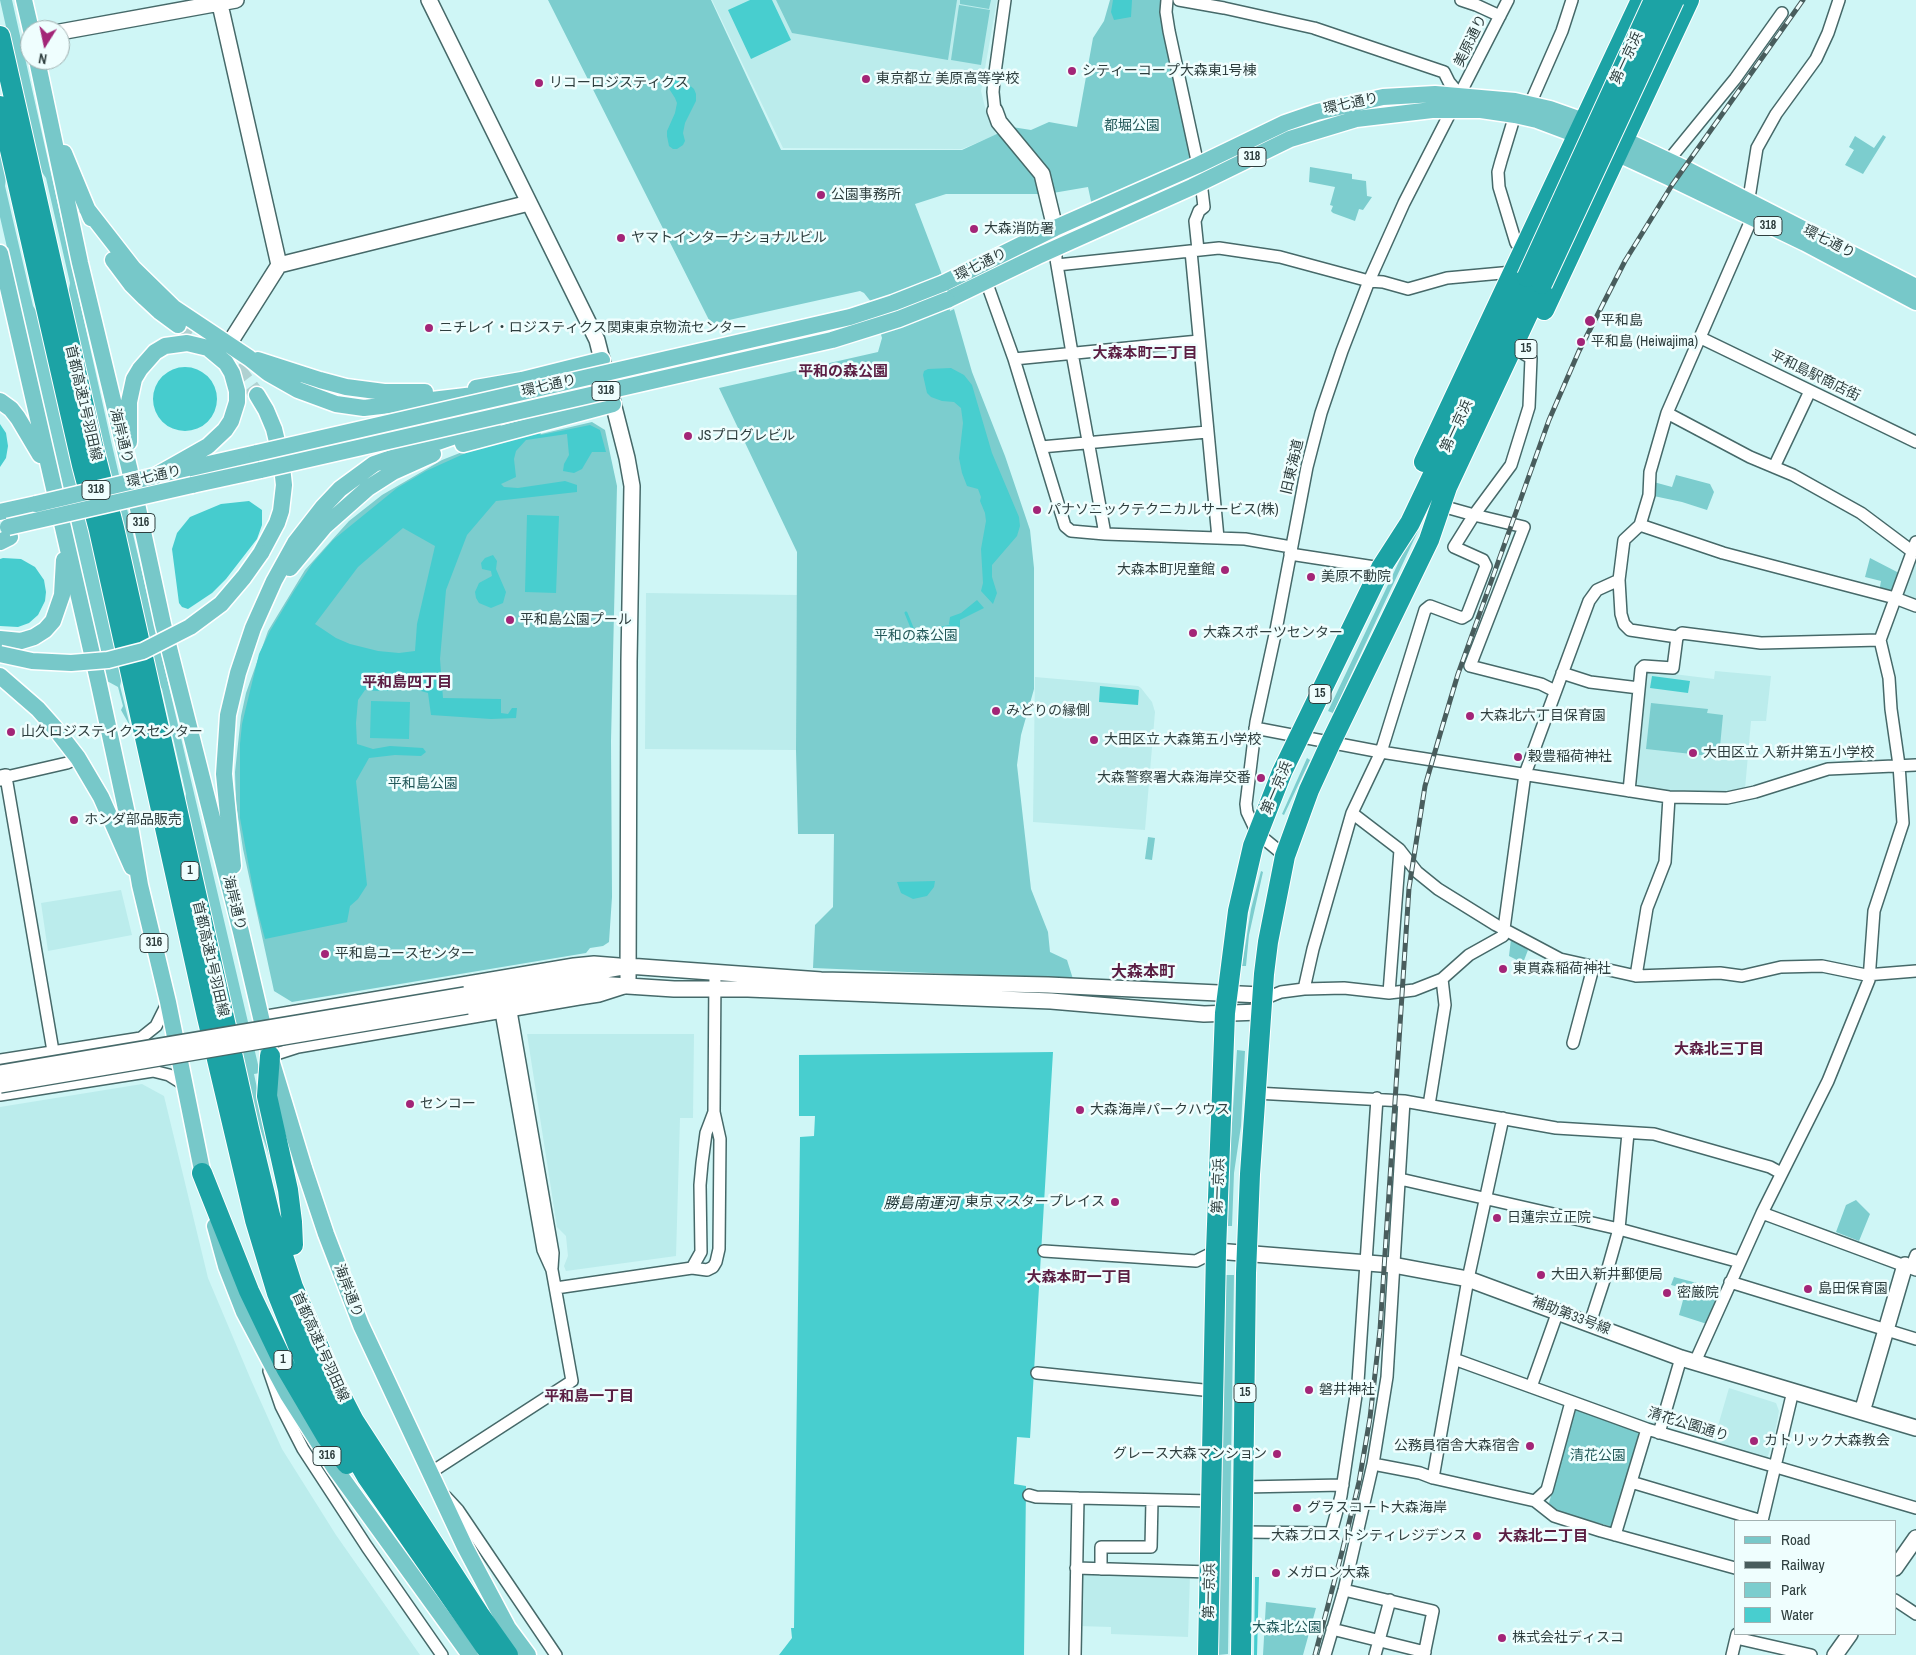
<!DOCTYPE html>
<meta charset="utf-8">
<style>
body{margin:0}
#map{position:relative;width:1916px;height:1655px;overflow:hidden;background:#cff6f6;font-family:"Archivo Narrow",sans-serif}
canvas{display:block}
.legend{position:absolute;left:1734px;top:1520px;width:162px;height:115px;box-sizing:border-box;background:#effefe;border:1px solid #a2b1b1;margin:0;padding:6px 9px;list-style:none;font-size:15px;color:#2e3e3e}
.legend li{display:flex;align-items:center;gap:10px;height:25px}
.legend b{width:25px;border:1px solid #a2b1b1}
.north{position:absolute;left:20px;top:20px;width:50px;height:50px;box-sizing:border-box;background:#effefe;border:1px solid #a2b1b1;border-radius:50%;rotate:190deg;font-size:14px;font-weight:700;line-height:20px;text-align:center;color:#2e3e3e}
.north::after{content:'';display:block;margin:auto;width:18px;height:22px;background:#a32577;clip-path:polygon(50% 0,100% 100%,50% 72%,0 100%)}
</style>
<div id="map">
<canvas width="1916" height="1655"></canvas>
<ul class="legend">
<li><b style="height:6px;background:#77c8c9"></b>Road</li>
<li><b style="height:6px;background:#495d5d"></b>Railway</li>
<li><b style="height:14px;background:#7ccdce"></b>Park</li>
<li><b style="height:14px;background:#48cecf"></b>Water</li>
</ul>
<div class="north">N</div>
</div>
<script>
const ctx = document.querySelector('canvas').getContext('2d');
ctx.lineJoin = 'round';
function paint(path, color) { ctx.fillStyle = color; ctx.fill(path, 'evenodd'); }
const toPath = rows => new Path2D(rows.map(r => 'M' + r).join(''));
function stroke(path, color, width, dash) { ctx.strokeStyle = color; ctx.lineWidth = width; ctx.lineCap = dash ? 'butt' : 'round'; ctx.setLineDash(dash || []); ctx.stroke(path); }
function write(font, color, halo, rows, align = 'center') {
  ctx.font = font + ' "Archivo Narrow","Noto Sans JP",sans-serif'; ctx.lineWidth = 5; ctx.setLineDash([]); ctx.textBaseline = 'middle'; ctx.strokeStyle = halo; ctx.fillStyle = color; for (const [text, x, y, turn = 0] of rows) {
    ctx.save(); ctx.translate(x, y); ctx.rotate((+turn || 0) * Math.PI / 180); ctx.textAlign = isNaN(turn) ? turn : align; if (halo) ctx.strokeText(text, 0, 0); ctx.fillText(text, 0, 0); ctx.restore();
  }
}
paint(toPath([
 [712,0,997,0,981,91,986,111,996,135,962,149,783,148],
 [1916,557,1916,603,1902,597],
 [646,593,797,595,796,750,645,749],
 [1649,671,1714,679,1715,671,1771,676,1766,721,1751,721,1745,789,1728,793,1669,791,1636,785,1645,674],
 [1035,677,1138,686,1141,688,1152,702,1155,712,1145,830,1033,822],
 [121,890,132,935,48,951,41,903],
 [527,1034,694,1034,693,1118,680,1118,676,1256,566,1271,564,1266,568,1256,566,1236,557,1227],
 [142,1084,164,1096,208,1278,251,1380,282,1449,336,1535,420,1655,0,1655,0,1107],
 [1729,1388,1776,1403,1779,1411,1774,1437,1767,1459,1713,1443],
 [1080,1571,1190,1575,1188,1637,1111,1634,1111,1627,1078,1626]
]), '#bbecec');
paint(toPath([
 [0,0,12,0,111,441,260,1073,254,1074,275,1173,254,1111,183,813,186,794,162,689,151,673,67,301,70,283,46,178,37,165],
 [548,0,711,0,781,150,962,150,1012,127,1031,130,1049,122,1077,127,1093,38,1104,21,1110,0,1165,0,1194,159,1092,206,1088,187,1047,194,946,194,915,204,941,272,950,311,954,309,972,372,1005,456,1030,530,1034,568,1034,689,1021,735,1017,765,1031,889,1048,932,1050,952,1067,960,1073,979,813,968,815,925,833,907,834,834,798,834,796,750,797,552,719,388,878,352,882,338,872,303,864,293,860,291,711,324],
 [776,0,957,0,948,60,792,33],
 [960,0,991,0,989,9,960,4],
 [959,5,990,10,981,65,951,60],
 [1883,135,1886,137,1863,174,1845,165,1854,150,1849,147,1855,136,1874,148],
 [0,136,7,168,5,186,33,306,44,323,123,672,120,686,130,726,121,710,123,706,118,687,107,681,0,217],
 [1310,167,1352,174,1352,179,1366,181,1367,196,1372,197,1363,210,1359,209,1355,221,1333,213,1331,211,1333,206,1330,205,1335,187,1309,182],
 [592,422,605,430,617,486,611,741,612,897,609,942,603,946,590,948,586,953,292,1002,274,991,243,849,236,804,235,772,241,716,246,693,268,631,305,570,349,521,382,495,442,460,485,443,540,430,541,434],
 [1676,475,1710,484,1714,492,1707,510,1682,502,1649,495,1650,481,1672,487],
 [1414,530,1418,531,1333,713,1328,711],
 [1870,558,1899,573,1891,594,1879,592,1881,581,1865,577],
 [1651,703,1708,709,1707,713,1723,715,1719,757,1646,749],
 [1307,758,1310,760,1284,815,1282,814],
 [1148,837,1155,838,1152,860,1145,859],
 [1261,871,1263,872,1249,935,1246,966,1242,966,1251,909],
 [1511,939,1528,950,1523,963,1509,956],
 [1237,1050,1245,1051,1241,1126,1234,1173,1232,1226,1225,1226],
 [1856,1200,1870,1214,1859,1241,1836,1232,1846,1205],
 [1226,1275,1234,1275,1228,1654,1218,1655],
 [1674,1277,1720,1289,1707,1324,1679,1315,1686,1289,1671,1285],
 [1576,1409,1642,1433,1613,1527,1557,1512,1549,1503],
 [1266,1602,1316,1608,1303,1655,1263,1655]
]), '#7ccdce');
paint(toPath([
 [1113,0,1132,0,1131,17,1114,20,1111,12],
 '153 399a32 32 0 1 1 64 0a32 32 0 1 1-64 0Z',
 [0,424,6,433,8,446,6,458,0,467],
 [590,425,600,430,606,452,592,452,582,469,574,473,563,471,564,464,569,455,567,434,526,440,516,451,514,459,516,477,501,484,504,487,518,488,565,481,577,485,577,492,496,501,467,535,446,590,440,659,443,698,501,699,501,713,508,714,512,708,517,708,516,718,491,719,431,715,428,693,414,689,379,691,365,690,358,700,356,723,357,744,373,749,390,746,423,748,426,752,421,756,395,755,369,758,356,781,367,885,358,899,350,906,347,922,265,939,256,905,240,818,240,744,242,724,259,654,270,631,294,591,312,564,333,540,397,488,426,471,468,452,537,432,541,435],
 [403,528,435,546,417,624,415,651,399,653,378,651,350,644,336,638,315,624,358,567],
 [249,501,262,510,262,525,257,539,226,579,212,593,188,609,182,607,179,603,172,549,177,533,190,517,221,504],
 [3,558,21,559,35,567,44,580,46,592,45,601,38,615,29,623,18,627,0,626,0,559],
 [1255,1577,1259,1577,1257,1655,1254,1655]
]), '#46ccce');
paint(toPath([
 [750,0,772,0,791,40,751,59,728,10],
 [676,76,685,81,694,89,696,94,696,101,685,123,683,133,685,141,683,145,677,149,673,149,669,146,667,136,667,131,675,113,677,103,675,98,666,84,667,80],
 [951,368,964,375,972,385,992,453,1019,517,1020,526,1017,536,992,565,992,577,997,593,993,604,981,591,983,583,981,549,986,521,985,513,980,501,981,497,978,489,967,486,962,473,959,458,963,423,961,408,954,402,942,401,931,397,927,393,923,375,924,371,928,369],
 [527,515,559,516,556,593,525,592],
 [493,555,497,561,496,569,506,592,503,603,491,608,479,603,476,598,475,592,479,583,492,576,491,571,482,569,481,563,485,558],
 [977,600,984,608,960,620,960,627,954,628,949,624,950,617,961,613],
 [1652,676,1690,681,1688,693,1650,688],
 [1100,686,1139,690,1138,705,1099,702],
 [371,701,410,702,409,739,370,738],
 [935,881,934,887,927,896,913,899,901,893,897,882],
 [1053,1052,1030,1438,1017,1437,1014,1484,1026,1486,1024,1655,779,1655,792,1638,791,1628,794,1628,800,1137,814,1136,815,1116,799,1116,799,1055]
]), '#48cecf');
stroke(toPath([
 [906,613,913,630,935,635,942,628,951,626,953,623]
]), '#48cecf', 3);
stroke(toPath([
 [178,325,218,351,242,375,257,395]
]), '#afd1d1', 16, [16, 8]);
const street = toPath([
 [1167,0,1166,12,1169,31,1198,165],
 [1179,0,1224,8,1314,28,1444,72,1449,82,1460,95],
 [1461,0,1476,5,1500,16],
 [1530,104,1562,31,1572,0],
 [995,111,993,92,994,80,1005,0],
 [1515,115,1501,161,1498,172,1499,187,1516,243,1525,247],
 [1668,161,1735,79,1782,13],
 [1747,200,1750,192,1757,148,1776,114,1816,59,1828,33,1839,0],
 [1752,218,1667,413,1650,472,1649,495,1640,525,1624,540,1619,580,1621,614,1624,624,1630,630,1677,637,1682,633,1761,643,1880,640],
 [1056,248,1056,259,1072,353,1105,534,1245,539,1291,547],
 [1198,250,1195,221,1199,211,1204,207,1201,182],
 [1191,251,1218,538],
 [1057,265,1219,248,1280,257,1369,281,1383,282,1408,289,1447,278,1513,272],
 [986,281,1014,359,1065,526,1071,531,1105,534],
 [1701,338,1916,442],
 [1524,354,1531,358,1529,407,1511,465,1474,515,1524,527,1470,666,1541,684,1555,691],
 [1014,359,1199,341],
 [1667,413,1750,457,1793,475,1861,513,1913,552],
 [1041,447,1207,432],
 [1774,467,1810,391],
 [1449,508,1474,515,1454,547,1483,560,1486,566,1467,615,1462,618,1430,606,1425,610,1381,752,1352,813,1399,849,1417,872,1438,889,1496,925,1560,959,1636,976,1720,973,1742,976,1781,967,1822,966,1866,975,1916,971],
 [1640,525,1723,553,1895,598,1916,606],
 [1290,554,1381,568],
 [1562,673,1590,682,1639,688],
 [1255,728,1381,752,1669,797,1727,798,1755,792,1828,769,1916,765],
 [1629,791,1641,669,1644,666,1673,668,1677,637],
 [1285,856,1257,833,1247,812,1246,804,1256,722,1276,630,1307,467,1321,413,1342,351,1369,281,1404,203,1508,0],
 [1636,976,1647,908,1665,862,1669,797],
 [1304,989,1313,949,1352,813],
 [1389,993,1400,850],
 [1261,1000,1281,992,1304,989,1344,988,1389,993,1414,990,1442,979,1469,955,1503,936,1525,774,1589,601,1597,590,1619,580],
 [511,1011,553,1253,552,1268],
 [261,1017,574,964,594,962,619,964],
 [1573,1043,1593,968],
 [53,1051,6,777,67,763,78,758],
 [270,1056,298,1047,579,999,599,996,624,988],
 [0,1060,141,1038,156,1026,168,1002],
 [1255,1093,1404,1101,1556,1128,1654,1134,1770,1167,1781,1173],
 [0,1095,153,1071,169,1075,185,1085],
 [1429,1105,1445,1005,1442,979],
 [1400,1179,1619,1229,1740,1262],
 [1762,1213,1916,1270],
 [1044,1251,1196,1261,1216,1251],
 [692,1268,701,1252,700,1185,702,1163,706,1133,714,1112],
 [1911,1268,1916,1255],
 [1730,1282,1916,1339],
 [556,1288,692,1268,707,1270,713,1267,716,1262,719,1249,720,1139,714,1112,715,972],
 [1590,1323,1608,1268,1619,1229,1628,1133],
 [1454,1359,1647,1429,1916,1508],
 [1695,1362,1762,1213,1828,1081,1869,980,1874,911,1903,823,1899,765,1891,709,1889,678,1880,640,1916,542],
 [269,1371,281,1406,303,1449,367,1547,442,1655],
 [1037,1373,1213,1391],
 [1531,1387,1558,1311],
 [1659,1433,1681,1358],
 [1373,1464,1387,1377,1404,1101],
 [430,1473,572,1381,552,1270,543,1250,501,1012],
 [1433,1478,1468,1279,1503,1118],
 [1631,1482,1762,1521],
 [1244,1487,1343,1485],
 [1029,1495,1036,1497,1078,1498],
 [446,1497,458,1510,556,1655],
 [1535,1501,1547,1490,1571,1402],
 [1762,1521,1793,1391],
 [1243,1532,1331,1533,1341,1496,1358,1382,1377,1098],
 [1615,1535,1647,1429],
 [1076,1568,1210,1572],
 [1101,1569,1101,1547,1151,1547,1152,1500],
 [1344,1590,1433,1611,1424,1655],
 [1895,1600,1916,1614],
 [1332,1629,1425,1652],
 [1736,1638,1811,1655],
 [1075,1655,1078,1498,1211,1501],
 [1325,1655,1344,1590,1373,1464,1420,1473,1433,1478,1535,1501,1554,1516,1601,1531,1735,1568],
 [1375,1655,1390,1600],
 [1732,1655,1737,1634]
]);
const secondary = toPath([
 [219,0,279,265,529,203],
 [429,0,597,340,627,458,632,486,629,661,628,986],
 [60,32,236,0],
 [995,111,999,122,1042,174,1055,228,1056,248],
 [229,344,279,265],
 [0,778,6,777],
 [465,995,628,966,821,980,1048,985,1261,995],
 [467,1006,597,984,674,989,748,989,1051,1001,1204,1014,1260,1012],
 [1216,1251,1393,1265,1468,1279,1681,1358,1916,1428],
 [1862,1412,1905,1265],
 [1895,1568,1916,1538],
 [1835,1655,1850,1634]
]);
const primary = toPath([
 [24,0,31,30],
 [37,60,80,263,129,467,163,624,241,932,270,1056,304,1168,326,1234,361,1325,465,1547,508,1628,528,1655],
 [64,153,91,218],
 [87,209,133,268,174,308,249,358,268,373,298,390,336,404,364,408,491,393],
 [0,253,98,680,131,832,140,885,168,1002,205,1185],
 [113,260,131,284,145,298,159,311,178,325],
 [944,283,1055,228,1198,165,1285,123,1317,112,1383,97,1435,94,1515,101,1550,109,1584,121,1684,168,1916,287],
 [947,300,1038,256,1192,187,1290,139,1356,119,1432,110,1481,110,1515,115,1537,120,1577,135,1668,177,1805,243,1916,302],
 [258,360,320,380,346,387,384,392,425,392],
 [476,388,522,380,602,360],
 [257,395,266,410,274,429,281,458,284,485,281,511,277,523,261,553],
 [0,401,11,409,18,418,40,455],
 [129,442,129,402,134,379,140,369,155,352,165,346,187,343,208,348,226,363,232,373,237,391,237,402,231,421,225,430,208,446,155,476],
 [463,444,613,404],
 [169,473,257,453],
 [192,485,261,470],
 [0,512,36,504],
 [0,542,10,537],
 [290,568,325,526,368,488,393,472,433,454],
 [0,639,21,641,34,637,45,630,53,621,62,595,64,560],
 [0,676,38,709,54,727,78,758,101,797,132,867],
 [233,866,224,774,228,715,238,673,253,628,274,581,295,543,323,507,340,489,374,464,493,423],
 [215,1226,226,1266,244,1312,288,1395,334,1467,470,1655]
]);
const highway = toPath([
 [0,36,93,446,114,528,249,1129,270,1215,293,1287,334,1382,354,1421,479,1614,508,1655],
 [0,106,82,465,99,530,207,1017,255,1220,277,1293,299,1348,319,1393,367,1477,491,1655],
 [1544,310,1689,0],
 [1424,462,1641,0],
 [270,1056,267,1096,288,1190,292,1222,293,1245],
 [202,1173,249,1291,286,1368,326,1436,347,1464],
 [1208,1655,1216,1251,1225,1013,1238,911,1253,846,1282,772,1381,568,1410,523,1527,277],
 [1241,1655,1246,1273,1250,1174,1264,974,1268,942,1285,856,1309,790,1331,742,1429,540,1447,487,1542,284]
]);
stroke(street, '#466969', 14);
stroke(secondary, '#466969', 18);
stroke(primary, '#fff', 19);
stroke(highway, '#fff', 22);
stroke(street, '#fff', 11);
stroke(secondary, '#fff', 15);
stroke(primary, '#77c8c9', 16);
stroke(highway, '#1ca3a5', 20);
const rail = toPath([
 [1315,1655,1342,1552,1359,1482,1370,1418,1380,1330,1409,888,1425,786,1441,731,1458,674,1549,420,1579,351,1625,261,1672,185,1803,0]
]);
stroke(rail, '#495d5d', 5);
stroke(rail, '#effefe', 3, [9]);
const secondaryBridge = toPath([
 [0,1073,465,995],
 [0,1085,467,1006]
]);
const primaryBridge = toPath([
 [257,453,850,317,893,303,944,283],
 [261,470,832,340,899,319,947,300],
 [36,504,155,476],
 [8,527,192,485],
 [0,654,32,661,71,663,108,660,143,651,190,627,221,604,244,577,261,553]
]);
const highwayBridge = toPath([
 [1527,277,1654,0],
 [1542,284,1674,0]
]);
stroke(secondaryBridge, '#466969', 18, []);
stroke(primaryBridge, '#fff', 19, []);
stroke(highwayBridge, '#fff', 22, []);
stroke(secondaryBridge, '#fff', 15);
stroke(primaryBridge, '#77c8c9', 16);
stroke(highwayBridge, '#1ca3a5', 20);
for (const [x, y, r, color] of [
 [1072,71,5,"#a32577"],
 [866,79,5,"#a32577"],
 [539,83,5,"#a32577"],
 [821,195,5,"#a32577"],
 [974,229,5,"#a32577"],
 [621,238,5,"#a32577"],
 [1590,321,6,"#a32577"],
 [429,328,5,"#a32577"],
 [1581,342,5,"#a32577"],
 [688,436,5,"#a32577"],
 [1037,510,5,"#a32577"],
 [1225,570,5,"#a32577"],
 [1311,577,5,"#a32577"],
 [510,620,5,"#a32577"],
 [1193,633,5,"#a32577"],
 [996,711,5,"#a32577"],
 [1470,716,5,"#a32577"],
 [11,732,5,"#a32577"],
 [1094,740,5,"#a32577"],
 [1693,753,5,"#a32577"],
 [1518,757,5,"#a32577"],
 [1261,778,5,"#a32577"],
 [74,820,5,"#a32577"],
 [325,954,5,"#a32577"],
 [1503,969,5,"#a32577"],
 [410,1104,5,"#a32577"],
 [1080,1110,5,"#a32577"],
 [1115,1202,5,"#a32577"],
 [1497,1218,5,"#a32577"],
 [1541,1275,5,"#a32577"],
 [1808,1289,5,"#a32577"],
 [1667,1293,5,"#a32577"],
 [1309,1390,5,"#a32577"],
 [1754,1441,5,"#a32577"],
 [1530,1446,5,"#a32577"],
 [1277,1454,5,"#a32577"],
 [1297,1508,5,"#a32577"],
 [1477,1536,5,"#a32577"],
 [1276,1573,5,"#a32577"],
 [1502,1638,5,"#a32577"]
]) { const dot = new Path2D(); dot.arc(x, y, r, 0, 2 * Math.PI); ctx.fillStyle = color; ctx.fill(dot); stroke(dot, '#effefe', 2); }
for (const [x, y, w] of [
 [1252,157,28],
 [1768,226,28],
 [1526,349,22],
 [606,391,28],
 [96,490,28],
 [141,523,28],
 [1320,694,22],
 [190,871,18],
 [154,943,28],
 [283,1360,18],
 [1245,1393,22],
 [327,1456,28]
]) { const box = new Path2D(); box.roundRect(x - w / 2, y - 9.5, w, 19, 4); ctx.fillStyle = '#effefe'; ctx.fill(box); stroke(box, '#2e3e3e', 1); }
write('bold 12px', '#2e3e3e', null, [
 ["318",1252,157],
 ["318",1768,226],
 ["15",1526,349],
 ["318",606,391],
 ["318",96,490],
 ["316",141,523],
 ["15",1320,694],
 ["1",190,871],
 ["316",154,943],
 ["1",283,1360],
 ["15",1245,1393],
 ["316",327,1456]
]);
write('14px', '#2e3e3e', '#effefe', [
 ["美原通り",1471,41,-64],
 ["第一京浜",1627,58,-65],
 ["環七通り",1351,104,-12],
 ["環七通り",1829,242,27],
 ["環七通り",981,265,-26],
 ["平和島駅商店街",1815,376,26],
 ["環七通り",549,386,-13],
 ["首都高速1号羽田線",83,403,77],
 ["第一京浜",1457,426,-65],
 ["海岸通り",121,436,76],
 ["旧東海道",1293,467,-77],
 ["環七通り",154,477,-13],
 ["第一京浜",1277,788,-67],
 ["海岸通り",234,903,76],
 ["首都高速1号羽田線",210,959,77],
 ["第一京浜",1219,1186,-88],
 ["海岸通り",348,1291,69],
 ["補助第33号線",1571,1316,21],
 ["首都高速1号羽田線",320,1347,66],
 ["清花公園通り",1688,1425,17],
 ["第一京浜",1210,1591,-89]
]);
write('14px', '#2e3e3e', '#effefe', [
 ["シティーコープ大森東1号棟",1082,71],
 ["東京都立 美原高等学校",876,79],
 ["リコーロジスティクス",549,83],
 ["公園事務所",831,195],
 ["大森消防署",984,229],
 ["ヤマトインターナショナルビル",631,238],
 ["平和島",1601,321],
 ["ニチレイ・ロジスティクス関東東京物流センター",439,328],
 ["平和島 (Heiwajima)",1591,342],
 ["JSプログレビル",698,436],
 ["パナソニックテクニカルサービス(株)",1047,510],
 ["大森本町児童館",1215,570,"right"],
 ["美原不動院",1321,577],
 ["平和島公園プール",520,620],
 ["大森スポーツセンター",1203,633],
 ["みどりの縁側",1006,711],
 ["大森北六丁目保育園",1480,716],
 ["山久ロジスティクスセンター",21,732],
 ["大田区立 大森第五小学校",1104,740],
 ["大田区立 入新井第五小学校",1703,753],
 ["穀豊稲荷神社",1528,757],
 ["大森警察署大森海岸交番",1251,778,"right"],
 ["ホンダ部品販売",84,820],
 ["平和島ユースセンター",335,954],
 ["東貫森稲荷神社",1513,969],
 ["センコー",420,1104],
 ["大森海岸パークハウス",1090,1110],
 ["東京マスタープレイス",1105,1202,"right"],
 ["日蓮宗立正院",1507,1218],
 ["大田入新井郵便局",1551,1275],
 ["島田保育園",1818,1289],
 ["密厳院",1677,1293],
 ["磐井神社",1319,1390],
 ["カトリック大森教会",1764,1441],
 ["公務員宿舎大森宿舎",1520,1446,"right"],
 ["グレース大森マンション",1267,1454,"right"],
 ["グラスコート大森海岸",1307,1508],
 ["大森プロストシティレジデンス",1467,1536,"right"],
 ["メガロン大森",1286,1573],
 ["株式会社ディスコ",1512,1638]
], 'left');
write('14px', '#22595a', '#effefe', [
 ["都堀公園",1132,126],
 ["平和の森公園",916,636],
 ["平和島公園",423,784],
 ["清花公園",1598,1456],
 ["大森北公園",1287,1628]
]);
write('bold 15px', '#5b1e43', '#effefe', [
 ["大森本町二丁目",1145,354],
 ["平和の森公園",843,372],
 ["平和島四丁目",407,683],
 ["大森北三丁目",1719,1050],
 ["大森本町一丁目",1079,1278],
 ["平和島一丁目",589,1397],
 ["大森北二丁目",1543,1537]
]);
write('italic 15px', '#193030', '#effefe', [
 ["勝島南運河",921,1204]
]);
write('bold 16px', '#5b1e43', '#effefe', [
 ["大森本町",1143,973]
]);
</script>
